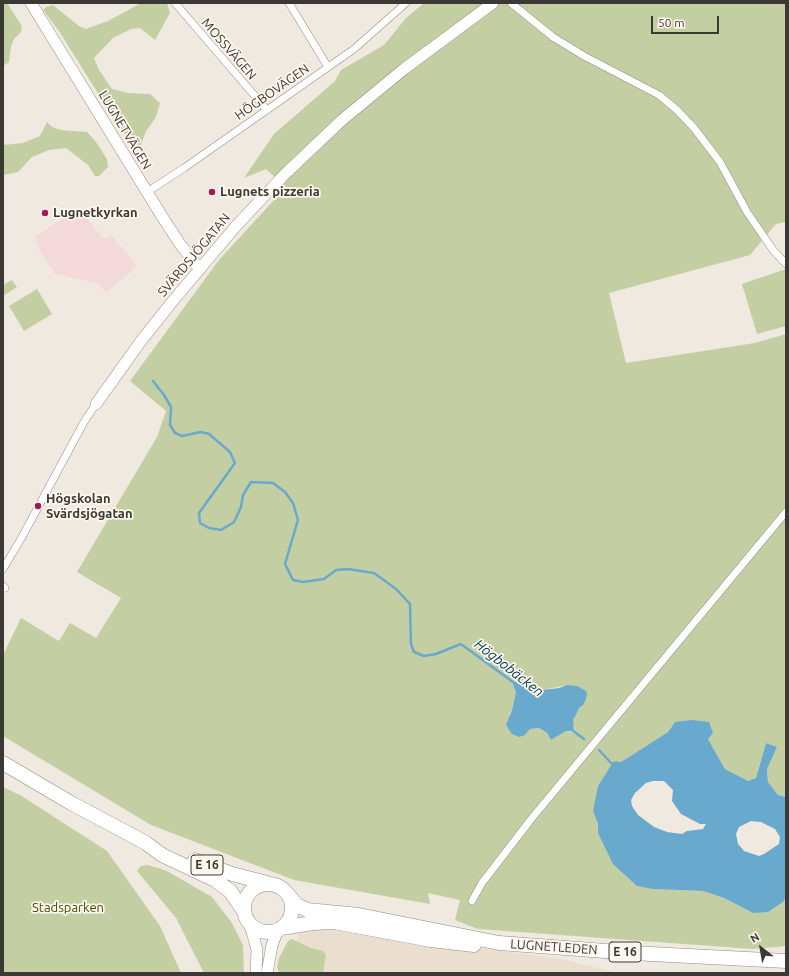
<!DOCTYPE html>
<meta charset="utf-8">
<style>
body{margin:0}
#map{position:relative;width:789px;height:976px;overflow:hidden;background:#efe9e0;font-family:Ubuntu,sans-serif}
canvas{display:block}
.frame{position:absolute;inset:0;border:4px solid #3b3835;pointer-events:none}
.north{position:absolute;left:741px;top:928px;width:40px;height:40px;-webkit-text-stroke:3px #fdf6ed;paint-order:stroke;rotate:329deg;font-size:11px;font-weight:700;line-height:16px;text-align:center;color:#3b3835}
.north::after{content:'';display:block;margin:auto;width:14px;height:18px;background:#3b3835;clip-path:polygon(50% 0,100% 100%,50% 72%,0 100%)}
.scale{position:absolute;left:651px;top:16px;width:68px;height:18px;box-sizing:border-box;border:2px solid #3b3835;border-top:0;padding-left:5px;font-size:12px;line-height:14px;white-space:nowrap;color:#3b3835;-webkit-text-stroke:3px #fdf6ed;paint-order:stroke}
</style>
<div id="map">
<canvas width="789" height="976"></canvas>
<div class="frame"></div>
<div class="north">N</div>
<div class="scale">50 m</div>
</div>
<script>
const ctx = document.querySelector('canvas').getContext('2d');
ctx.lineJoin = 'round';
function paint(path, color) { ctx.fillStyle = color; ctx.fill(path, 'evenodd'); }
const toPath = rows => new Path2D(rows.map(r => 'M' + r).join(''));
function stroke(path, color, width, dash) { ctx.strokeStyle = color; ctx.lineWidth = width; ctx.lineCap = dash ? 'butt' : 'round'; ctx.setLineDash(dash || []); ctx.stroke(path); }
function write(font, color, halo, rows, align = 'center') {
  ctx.font = font + ' Ubuntu,sans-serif'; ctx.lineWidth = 3.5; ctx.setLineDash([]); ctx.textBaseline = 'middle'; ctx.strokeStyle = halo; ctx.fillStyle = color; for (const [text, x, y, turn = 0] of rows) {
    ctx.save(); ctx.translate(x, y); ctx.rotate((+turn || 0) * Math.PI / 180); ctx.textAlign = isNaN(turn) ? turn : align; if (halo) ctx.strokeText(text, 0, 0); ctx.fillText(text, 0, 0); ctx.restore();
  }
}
paint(toPath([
 [302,923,561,959,618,973,287,973]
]), '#eadfcf');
paint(toPath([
 [79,209,104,239,112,236,137,266,107,292,97,283,55,274,40,251,35,236]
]), '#f3d9da');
paint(toPath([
 [3,3,7,3,22,26,21,32,14,39,11,46,9,62,3,66],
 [141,3,167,3,170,13,155,40,140,28,131,29,113,38,94,58,99,70,112,89,128,93,150,94,160,103,156,117,146,131,140,147,123,132,114,119,59,31,43,10,46,7,53,5,79,26,86,29,108,21],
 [424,3,786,3,786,222,776,224,750,255,609,293,626,363,755,343,786,334,786,797,778,795,768,782,767,768,777,747,766,743,756,778,748,781,725,769,708,739,675,722,668,732,621,762,614,761,593,811,598,824,598,833,653,889,703,891,724,898,753,913,784,901,786,896,786,946,753,949,478,929,455,920,460,900,428,893,430,904,294,880,151,825,3,736,3,655,21,618,59,641,70,623,96,638,121,598,77,572,157,437,166,411,130,381,219,260,286,187,266,169,244,178,274,134,335,81,341,70,384,45,407,17],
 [519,681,542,690,567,685,579,708,576,715,573,718,572,724,575,729,573,732,566,731,551,740,547,733,539,728,530,729,525,735,509,715,512,710,516,692,513,685],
 [47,122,52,127,61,130,87,132,96,142,107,159,108,167,99,176,95,176,88,165,66,148,49,150,32,157,18,172,3,175,3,145,23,143,40,136],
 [786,269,786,326,757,334,742,284],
 [12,280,17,287,3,296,3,285],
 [37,289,52,314,24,331,9,306],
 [3,787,20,795,107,851,160,926,181,973,3,973],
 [148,865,167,871,212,897,232,923,243,945,244,973,204,973,176,918,137,871,141,866],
 [292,939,311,948,323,951,326,955,323,973,279,973,277,967,279,958,288,941]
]), '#c3cfa3');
paint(toPath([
 [519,681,542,690,559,688,567,685,577,686,586,691,587,695,584,704,579,708,576,715,573,719,574,731,566,731,551,740,547,733,539,728,530,729,525,735,519,737,512,734,506,725,512,710,516,692,513,685],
 [692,720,709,722,713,733,708,739,725,769,748,781,756,778,766,743,777,747,767,769,768,782,778,795,786,797,786,896,784,901,768,912,753,913,724,898,703,891,653,889,637,886,613,864,598,833,598,824,593,811,598,786,614,761,621,762,668,732,675,722],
 [653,781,664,781,673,790,672,801,681,814,700,824,706,824,703,829,687,831,682,834,667,832,654,827,638,815,632,806,631,800,635,793,646,783],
 [751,821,761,822,775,829,780,837,779,844,764,854,759,856,744,851,738,844,736,834,739,827]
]), '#68a9cd');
stroke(toPath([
 [153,381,164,395,171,407,170,425,175,433,182,436,201,432,209,434,230,452,235,463,199,513,200,523,209,528,221,530,234,522,241,507,243,495,251,482,273,483,285,492,293,503,298,520,285,564,293,580,303,582,324,579,336,570,348,569,374,573,396,589,410,604,411,644,414,652,424,656,436,654,461,644,517,685],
 [572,730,584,739],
 [599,750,614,766]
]), '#68a9cd', 2.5);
const street = toPath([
 [175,3,267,110],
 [289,3,328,67],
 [511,3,553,37,584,56,659,95,677,110,694,128,720,162,747,212,773,250,786,264],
 [147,192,184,168,354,49,406,3],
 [3,569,22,537,84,422,96,404],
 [3,586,5,588],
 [472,901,482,883,532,818,786,512]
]);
const secondary = toPath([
 [31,3,163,218,180,244,200,269],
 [96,404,141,341,172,302,236,226,285,174,342,120,404,69,493,3],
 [250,924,257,950,256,973],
 [267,973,272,945,278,930]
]);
const highway = toPath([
 [3,763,71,803,146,843,162,855,215,880,230,891,243,910],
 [195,860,232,874,267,883],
 '244 908a24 24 0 1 1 48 0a24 24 0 1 1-48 0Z',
 [289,896,297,905,307,910,359,915,499,943,632,953,786,961],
 [281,928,313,923,334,922,431,940,474,945]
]);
stroke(street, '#928c84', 8);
stroke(secondary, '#928c84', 12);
stroke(highway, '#928c84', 15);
stroke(street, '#fff', 7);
stroke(secondary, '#fff', 11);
stroke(highway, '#fff', 14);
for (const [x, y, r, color] of [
 [212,192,4,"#a61859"],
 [45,213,4,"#a61859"],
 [38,506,4,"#a61859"]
]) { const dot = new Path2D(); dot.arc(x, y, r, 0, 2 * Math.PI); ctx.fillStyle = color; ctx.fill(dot); stroke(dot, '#fdf6ed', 1.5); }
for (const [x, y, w] of [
 [207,865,32],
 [625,952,32]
]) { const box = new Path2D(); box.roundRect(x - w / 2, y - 10, w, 20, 3); ctx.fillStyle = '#fdf6ed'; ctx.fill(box); stroke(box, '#3b3835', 1); }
write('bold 12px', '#3b3835', null, [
 ["E 16",207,865],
 ["E 16",625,952]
]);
write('13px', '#3b3835', '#fdf6ed', [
 ["MOSSVÄGEN",229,49,49],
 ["HÖGBOVÄGEN",272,92,-35],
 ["LUGNETVÄGEN",125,130,59],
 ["SVÄRDSJÖGATAN",194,255,-50],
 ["LUGNETLEDEN",554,947,4]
]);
write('bold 13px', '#3b3835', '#fdf6ed', [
 ["Lugnets pizzeria",220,192],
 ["Lugnetkyrkan",53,213],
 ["Högskolan",46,499],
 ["Svärdsjögatan",46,514]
], 'left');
write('13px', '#425008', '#fdf6ed', [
 ["Stadsparken",68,908]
]);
write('italic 14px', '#09415a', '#fdf6ed', [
 ["Högbobäcken",509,668,38]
]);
</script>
